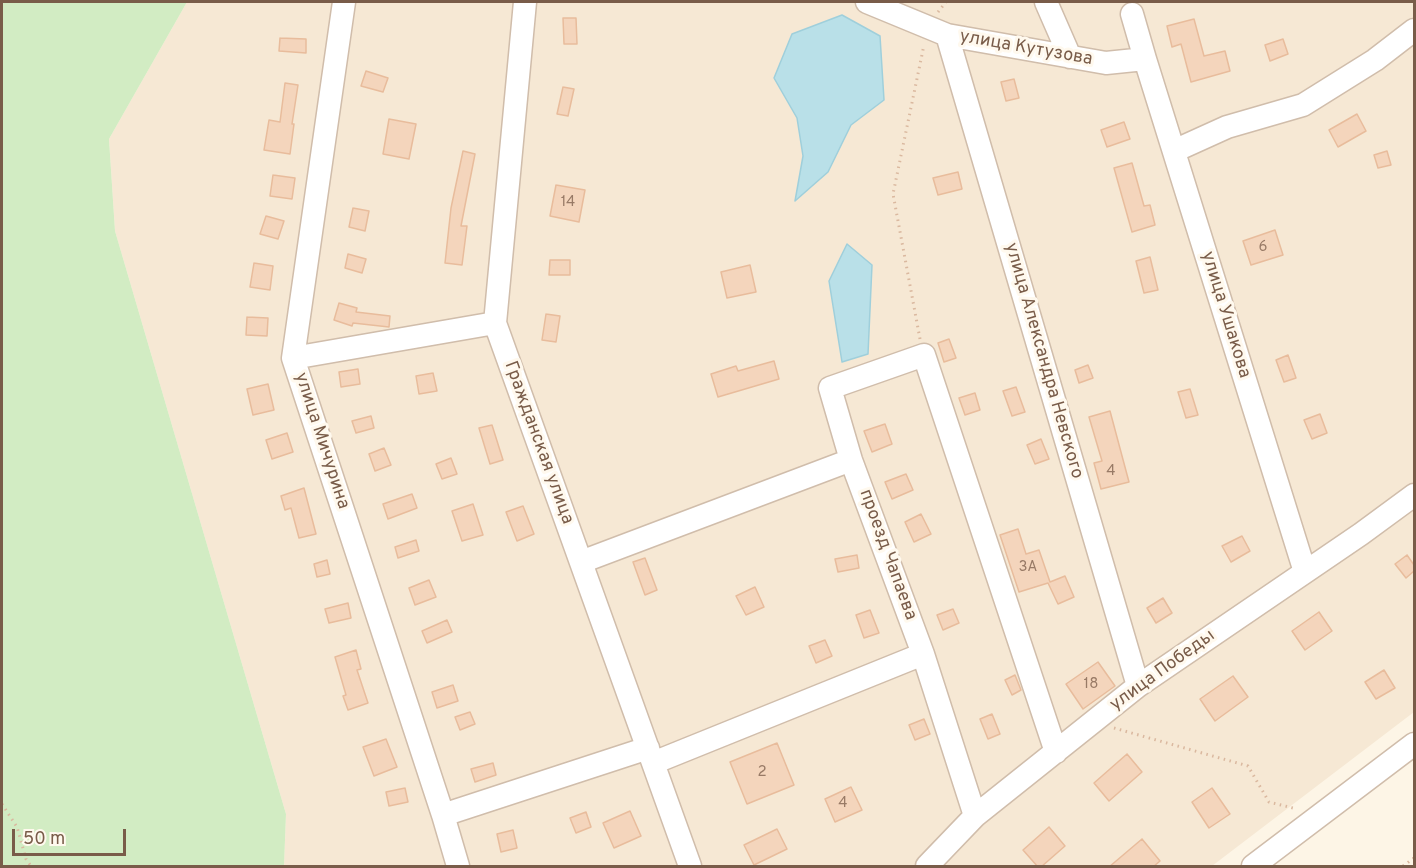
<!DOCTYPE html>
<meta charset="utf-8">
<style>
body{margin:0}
#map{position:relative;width:1416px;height:868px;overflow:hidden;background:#fdf5e6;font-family:Overpass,sans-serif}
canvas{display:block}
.frame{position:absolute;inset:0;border:3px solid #795c49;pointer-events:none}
.scale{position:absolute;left:12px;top:829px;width:114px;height:27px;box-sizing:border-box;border:3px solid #795c49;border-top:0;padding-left:8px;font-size:18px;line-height:21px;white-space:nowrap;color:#795c49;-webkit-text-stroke:4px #fff9ee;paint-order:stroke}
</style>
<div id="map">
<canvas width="1416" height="868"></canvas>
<div class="frame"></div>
<div class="scale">50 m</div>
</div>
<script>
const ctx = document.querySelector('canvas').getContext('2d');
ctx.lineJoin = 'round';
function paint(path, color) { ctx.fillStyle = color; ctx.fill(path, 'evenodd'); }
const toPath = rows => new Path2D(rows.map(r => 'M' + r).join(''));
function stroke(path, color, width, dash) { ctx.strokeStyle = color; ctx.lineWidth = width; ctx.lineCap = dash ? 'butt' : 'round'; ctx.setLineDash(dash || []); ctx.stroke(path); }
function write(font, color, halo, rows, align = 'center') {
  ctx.font = font + ' Overpass,sans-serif'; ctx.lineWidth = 6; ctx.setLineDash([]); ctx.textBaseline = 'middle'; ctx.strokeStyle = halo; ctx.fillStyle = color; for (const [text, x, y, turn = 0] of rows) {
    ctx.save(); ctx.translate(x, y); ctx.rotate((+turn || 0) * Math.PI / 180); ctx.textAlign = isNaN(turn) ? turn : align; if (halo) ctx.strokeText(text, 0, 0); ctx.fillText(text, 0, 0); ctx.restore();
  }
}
paint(toPath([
 [187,2,1414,2,1414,712,1212,866,284,866,286,814,115,231,109,139]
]), '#f6e8d4');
paint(toPath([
 [2,2,187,2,109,139,115,231,286,814,284,866,2,866]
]), '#d2ecc3');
const water = toPath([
 [842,15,880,36,884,100,851,125,828,172,795,201,803,156,797,118,774,78,792,34,842,15],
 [847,244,872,265,868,354,842,362,829,281,847,244]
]);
paint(water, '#b9e0e8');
stroke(water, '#9fcfdb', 1.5);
const building = toPath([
 [563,18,576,18,577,44,564,44,563,18],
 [1194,19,1204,56,1225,51,1230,71,1191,82,1181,44,1172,47,1167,26,1194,19],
 [280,38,306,39,306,53,279,51,280,38],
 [1283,39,1288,54,1270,61,1265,45,1283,39],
 [366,71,388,78,383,92,361,86,366,71],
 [1014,79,1019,98,1006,101,1001,82,1014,79],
 [285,83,298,85,292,124,294,124,290,154,264,150,269,120,280,122,285,83],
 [563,87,574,89,568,116,557,114,563,87],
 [1357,114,1366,131,1338,147,1329,130,1357,114],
 [389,119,416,124,409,159,383,154,389,119],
 [1124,122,1130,139,1107,147,1101,130,1124,122],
 [463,151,475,154,461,226,467,226,462,265,445,263,451,208,463,151],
 [1387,151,1391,165,1378,168,1374,155,1387,151],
 [1132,163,1144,206,1150,205,1155,225,1132,232,1114,168,1132,163],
 [958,172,962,189,938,195,933,178,958,172],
 [273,175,295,178,292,199,270,196,273,175],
 [556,185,585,190,579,222,550,216,556,185],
 [353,208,369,211,365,231,349,227,353,208],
 [266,216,284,221,278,239,260,234,266,216],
 [1275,230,1283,255,1251,265,1243,241,1275,230],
 [348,254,366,259,362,273,345,268,348,254],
 [1150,257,1158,290,1144,293,1136,261,1150,257],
 [550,260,570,260,570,275,549,275,550,260],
 [254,263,273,266,270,290,250,287,254,263],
 [750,265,756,292,727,298,721,272,750,265],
 [339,303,357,308,356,312,390,316,389,327,353,323,352,326,334,320,339,303],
 [546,314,560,316,556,342,542,340,546,314],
 [247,317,268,318,267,336,246,335,247,317],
 [949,339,956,358,944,362,938,343,949,339],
 [1288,355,1296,378,1284,382,1276,360,1288,355],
 [774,361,779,379,718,397,711,374,736,366,738,371,774,361],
 [1088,365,1093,378,1079,383,1075,370,1088,365],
 [358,369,360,384,341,387,339,372,358,369],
 [433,373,437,391,419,394,416,376,433,373],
 [268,384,274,410,253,415,247,389,268,384],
 [1016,387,1025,412,1012,416,1003,391,1016,387],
 [1190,389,1198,415,1186,418,1178,392,1190,389],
 [975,393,980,410,965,415,959,398,975,393],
 [1110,411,1129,482,1101,489,1094,463,1102,461,1089,417,1110,411],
 [1320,414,1327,433,1312,439,1304,420,1320,414],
 [371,416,374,428,356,433,352,421,371,416],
 [885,424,892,444,872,452,864,431,885,424],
 [492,425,503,460,490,464,479,428,492,425],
 [287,433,293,452,272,459,266,440,287,433],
 [1041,439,1049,459,1035,464,1027,445,1041,439],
 [384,448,391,465,375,471,369,454,384,448],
 [451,458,457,474,442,479,436,464,451,458],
 [906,474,913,490,892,499,885,482,906,474],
 [304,488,316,534,299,538,291,508,285,510,281,496,304,488],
 [412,494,417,508,388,519,383,504,412,494],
 [473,504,483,535,462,541,452,511,473,504],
 [523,506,534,534,517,541,506,512,523,506],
 [921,514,931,534,914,542,905,522,921,514],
 [1018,529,1026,554,1039,550,1050,582,1065,576,1074,597,1058,604,1048,583,1019,592,1000,535,1018,529],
 [1242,536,1250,551,1231,562,1222,546,1242,536],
 [416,540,419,551,398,558,395,547,416,540],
 [857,555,859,568,838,572,835,559,857,555],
 [1407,555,1414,565,1414,571,1406,578,1395,564,1407,555],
 [645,558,657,590,645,595,633,562,645,558],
 [327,560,330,574,317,577,314,564,327,560],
 [429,580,436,597,415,605,409,588,429,580],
 [755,587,764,607,746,615,736,596,755,587],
 [1163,598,1172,613,1156,623,1147,608,1163,598],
 [348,603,351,618,329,623,325,609,348,603],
 [953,609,959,623,943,630,937,615,953,609],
 [870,610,879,633,864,638,856,615,870,610],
 [1319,612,1332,631,1305,650,1292,631,1319,612],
 [447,620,452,632,427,643,422,631,447,620],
 [825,640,832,656,816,663,809,646,825,640],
 [356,650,361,669,357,670,368,703,348,710,343,696,346,695,335,657,356,650],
 [1098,662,1115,686,1083,709,1066,684,1098,662],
 [1384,670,1395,688,1376,699,1365,682,1384,670],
 [1015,675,1021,690,1012,695,1005,680,1015,675],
 [1233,676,1248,697,1215,721,1200,699,1233,676],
 [453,685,458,701,437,708,432,692,453,685],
 [470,712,475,724,460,730,455,717,470,712],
 [992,714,1000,734,988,739,980,719,992,714],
 [924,719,930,734,915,740,909,725,924,719],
 [386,739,397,767,374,776,363,747,386,739],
 [777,743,794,785,747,804,730,762,777,743],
 [1127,754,1142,772,1109,801,1094,783,1127,754],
 [493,763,496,775,475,782,471,769,493,763],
 [851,787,862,810,835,822,825,799,851,787],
 [405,788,408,802,389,806,386,792,405,788],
 [1212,788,1230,814,1209,828,1192,802,1212,788],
 [630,811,641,836,614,848,603,823,630,811],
 [586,812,591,827,576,833,570,818,586,812],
 [1049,827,1065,846,1041,867,1038,867,1023,850,1049,827],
 [777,829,787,849,754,865,744,845,777,829],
 [513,830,517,848,501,852,497,834,513,830],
 [1142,839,1160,861,1153,867,1109,867,1142,839]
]);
paint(building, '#f4d5bc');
stroke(building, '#e8bc9c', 1.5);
const minor = toPath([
 [344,2,293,358,443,815,458,866],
 [525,2,495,323,690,866],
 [867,2,947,35,1106,63,1145,59,1132,14],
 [1046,2,1070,57],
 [947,35,1138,686],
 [1145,59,1305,572],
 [1174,151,1227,127,1303,105,1375,60,1414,30],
 [293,358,495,323],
 [581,562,851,460],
 [653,763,923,654],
 [443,815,648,748],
 [975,816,923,654,851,460,830,388,924,355,1056,752],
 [927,866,975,816,1138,686,1361,534,1414,495],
 [1253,866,1414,744]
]);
stroke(minor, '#d0bdab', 25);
stroke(toPath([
 [938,12,946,2],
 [920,339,893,194,924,45],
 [1114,728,1248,766,1269,802,1297,809],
 [2,804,17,827,26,859,31,866],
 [1403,866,1414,858]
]), '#dab89f', 3, [1.5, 4.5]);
stroke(minor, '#fff', 22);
write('15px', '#987a66', null, [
 ["14",568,203],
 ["6",1263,248],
 ["4",1111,472],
 ["3А",1028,568],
 ["18",1091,685],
 ["2",762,773],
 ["4",843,804]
]);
write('18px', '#795c49', '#fff9ee', [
 ["улица Кутузова",1026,49,10],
 ["улица Ушакова",1225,315,73],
 ["улица Александра Невского",1043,361,74],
 ["улица Мичурина",321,441,72],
 ["Гражданская улица",538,443,70],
 ["проезд Чапаева",887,555,70],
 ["улица Победы",1163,671,-36]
]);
</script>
